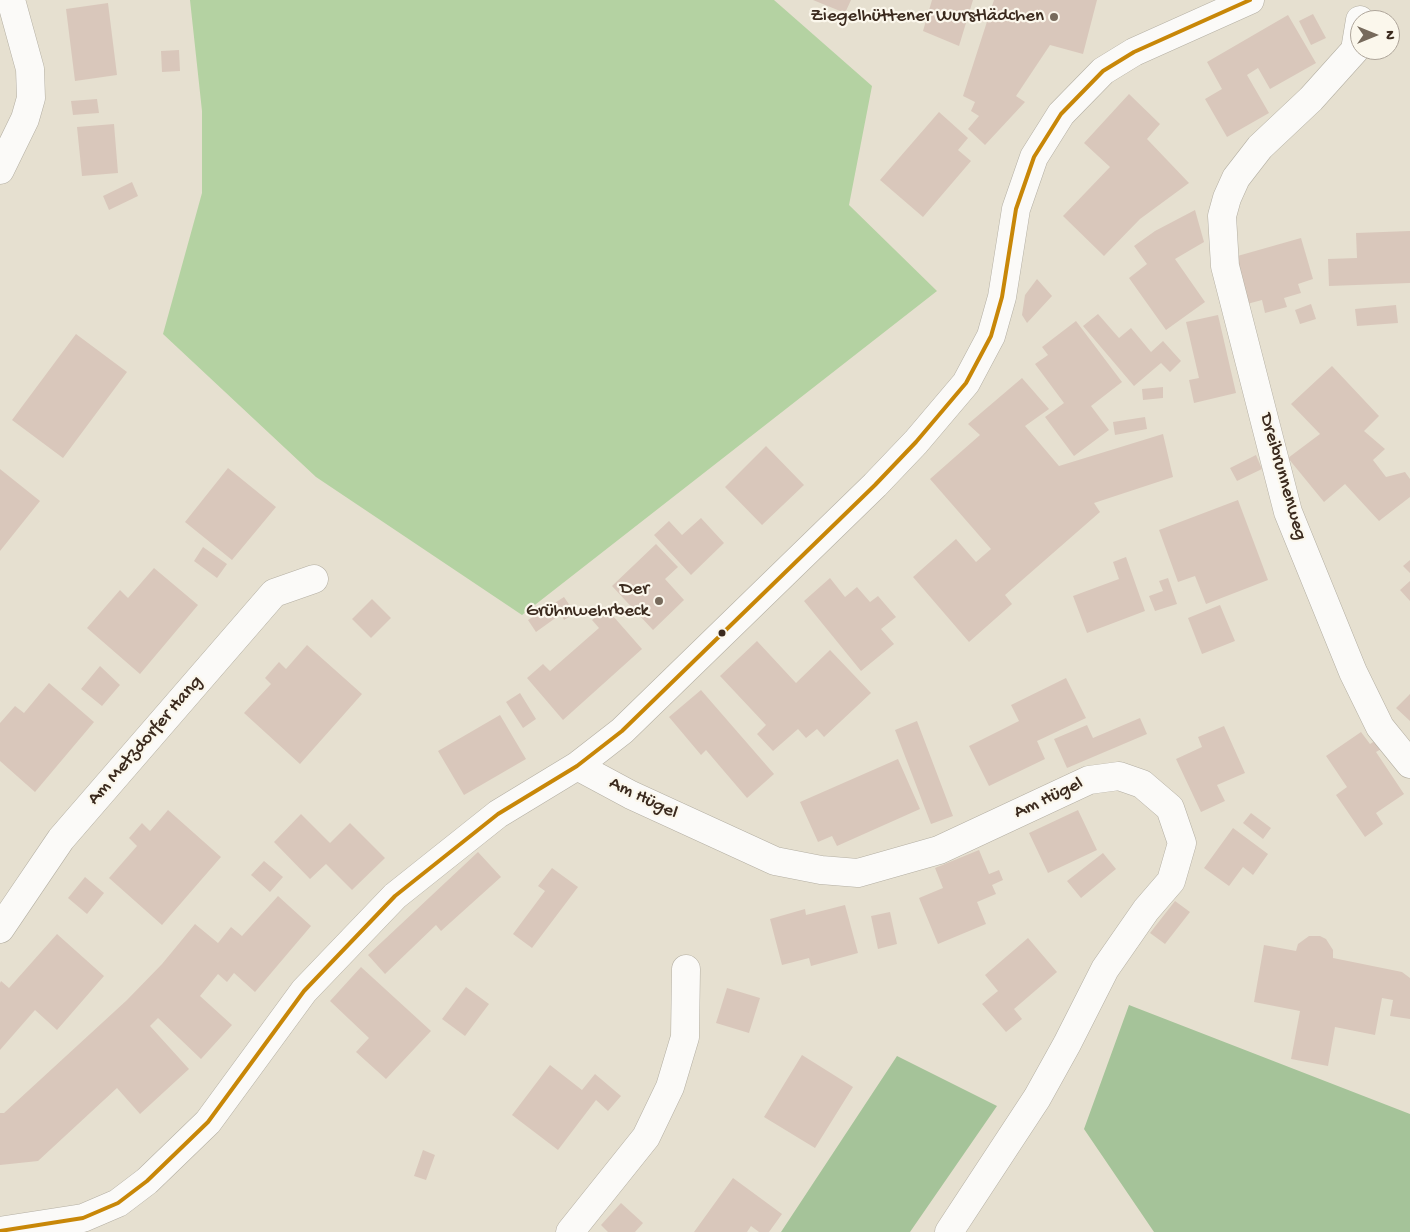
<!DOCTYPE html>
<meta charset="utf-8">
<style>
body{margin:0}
#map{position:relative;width:1410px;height:1232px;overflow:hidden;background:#e6e0d0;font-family:"Gochi Hand",sans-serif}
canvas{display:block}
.north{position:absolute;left:1350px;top:10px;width:50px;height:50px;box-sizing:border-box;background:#fbf7ec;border:1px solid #aea59a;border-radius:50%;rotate:90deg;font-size:14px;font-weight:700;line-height:20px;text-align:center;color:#3b2a1e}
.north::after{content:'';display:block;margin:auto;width:18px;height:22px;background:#776a5c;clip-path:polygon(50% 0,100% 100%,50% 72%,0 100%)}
</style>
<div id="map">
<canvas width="1410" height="1232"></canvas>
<div class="north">N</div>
</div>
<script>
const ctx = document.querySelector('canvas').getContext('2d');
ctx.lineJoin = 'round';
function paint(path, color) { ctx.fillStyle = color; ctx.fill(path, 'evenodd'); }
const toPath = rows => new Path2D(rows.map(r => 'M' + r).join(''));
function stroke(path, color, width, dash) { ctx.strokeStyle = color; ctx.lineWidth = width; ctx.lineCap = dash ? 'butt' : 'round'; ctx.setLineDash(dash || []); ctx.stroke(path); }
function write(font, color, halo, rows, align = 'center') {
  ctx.font = font + ' "Gochi Hand",sans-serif'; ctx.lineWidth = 4.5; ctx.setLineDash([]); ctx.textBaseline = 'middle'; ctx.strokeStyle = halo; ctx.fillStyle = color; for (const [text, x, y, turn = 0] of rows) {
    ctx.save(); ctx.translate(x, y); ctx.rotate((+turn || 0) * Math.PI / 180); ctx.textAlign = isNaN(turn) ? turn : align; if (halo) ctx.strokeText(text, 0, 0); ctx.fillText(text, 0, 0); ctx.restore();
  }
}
paint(toPath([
 [190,0,774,0,872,86,849,205,937,291,522,615,316,477,163,334,202,193,202,111]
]), '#b4d2a2');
paint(toPath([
 [1129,1005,1410,1114,1410,1232,1154,1232,1084,1129],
 [897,1056,997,1106,910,1232,781,1232]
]), '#a5c399');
paint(toPath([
 [813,0,851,0,845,13],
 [932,0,973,0,959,46,923,31],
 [994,0,1097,0,1083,54,1050,45,1016,96,1025,102,985,145,968,129,979,116,971,111,975,102,963,96],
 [108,3,117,75,75,81,66,9],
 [1313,14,1326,38,1311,45,1299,21],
 [1288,15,1316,63,1270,89,1258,68,1247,75,1269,113,1227,137,1205,99,1222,89,1207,62],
 [179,50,180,71,162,72,161,51],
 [1129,94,1160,124,1147,139,1189,183,1140,219,1104,256,1063,216,1110,167,1084,143],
 [97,99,99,113,73,115,71,101],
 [939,112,968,138,958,150,971,161,923,217,880,180],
 [114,124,118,173,82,176,77,127],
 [132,182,138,196,109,210,103,196],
 [1195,210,1204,242,1175,259,1205,302,1166,330,1129,278,1147,264,1134,246,1155,231],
 [1410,231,1410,283,1329,286,1328,259,1357,258,1356,233],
 [1301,238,1313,279,1298,284,1301,293,1284,298,1287,307,1265,313,1262,300,1247,304,1234,257],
 [1037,279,1052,296,1027,323,1022,315,1025,295],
 [1311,304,1316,319,1300,324,1295,310],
 [1396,305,1398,323,1357,326,1355,309],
 [1098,314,1119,338,1131,328,1151,352,1163,341,1181,361,1170,372,1161,363,1134,386,1083,326],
 [1218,315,1236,393,1194,403,1189,380,1199,378,1186,322],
 [1076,321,1122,382,1091,406,1109,430,1074,456,1045,417,1064,403,1035,364,1048,355,1042,347],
 [76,334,127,372,63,458,12,420],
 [1332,366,1379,416,1364,431,1385,449,1373,460,1386,477,1405,472,1410,479,1410,497,1379,521,1345,484,1324,502,1288,458,1320,434,1291,404],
 [1022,378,1049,409,1025,426,1059,466,1163,434,1173,477,1094,503,1100,512,1005,595,1012,604,969,642,913,577,956,539,976,562,991,549,930,479,980,435,968,424],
 [1163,387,1163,398,1143,400,1142,389],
 [1145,417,1147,429,1115,435,1113,422],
 [766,446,804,485,762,525,725,487],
 [1256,455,1262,469,1237,481,1230,468],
 [228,468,276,507,232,560,185,522],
 [0,469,40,501,0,551],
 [1238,500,1268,580,1206,604,1195,576,1178,582,1159,530],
 [701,518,724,543,691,575,654,535,669,521,682,535],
 [656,544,678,567,665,579,684,600,653,630,612,586],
 [203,547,227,564,217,578,194,561],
 [1126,557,1145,611,1087,633,1073,596,1119,579,1113,562],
 [1410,560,1410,573,1403,566],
 [154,568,198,605,140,674,87,628,120,590,128,598],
 [830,578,845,597,857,587,870,602,878,596,896,617,881,629,894,644,861,671,804,601],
 [1168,578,1177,604,1155,611,1149,596,1163,591,1159,581],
 [1410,581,1410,601,1400,590],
 [564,597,575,613,564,620,561,614,536,632,528,620],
 [372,599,391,618,371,638,352,619],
 [1220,605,1235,641,1202,654,1188,618],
 [606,608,642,649,563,720,527,678,543,664,550,671,599,628,592,620],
 [757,641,796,683,830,650,871,693,824,737,817,729,806,738,798,729,773,751,757,734,766,725,720,676],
 [307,645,362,694,300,764,244,713,271,684,265,678,279,662,286,669],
 [100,666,120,685,102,706,81,689],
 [1066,678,1086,718,1037,741,1045,759,989,786,969,746,1019,721,1011,705],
 [49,683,94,722,35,792,0,761,0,723,15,706,24,713],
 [701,690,774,774,747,798,706,750,701,755,669,717],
 [520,693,536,719,523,728,506,702],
 [1410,694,1410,721,1396,708],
 [500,715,526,759,464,795,438,751],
 [1140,718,1147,734,1067,768,1054,739,1087,725,1093,738],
 [917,721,953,816,931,824,895,730],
 [1224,726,1245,773,1217,785,1225,801,1201,812,1176,759,1202,747,1198,737],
 [1361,732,1370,744,1378,739,1383,748,1376,752,1404,794,1376,813,1383,824,1365,837,1336,795,1347,787,1326,756],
 [898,759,920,809,837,846,832,836,818,842,800,802],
 [168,810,221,857,162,925,109,878,137,846,129,838,142,823,150,831],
 [1078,810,1097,850,1048,873,1029,833],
 [1251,813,1271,828,1263,839,1243,823],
 [301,814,330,843,350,823,385,858,352,890,326,864,310,879,274,842],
 [1233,828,1268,854,1253,875,1243,867,1229,886,1204,868],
 [979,850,989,874,999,870,1003,880,992,885,996,894,977,902,986,924,938,944,919,898,943,888,935,868],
 [478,852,501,877,441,931,436,925,385,974,368,955],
 [1103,853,1116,869,1081,898,1067,881],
 [264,861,283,877,270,892,251,875],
 [552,868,578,887,532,948,513,934,545,891,538,886],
 [85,877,104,893,87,914,68,898],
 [278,896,311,926,255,992,234,973,227,982,218,974,200,996,232,1025,201,1059,158,1018,150,1026,189,1069,140,1114,117,1088,38,1161,0,1165,0,1113,4,1113,127,1000,162,964,195,924,218,943,231,927,242,936],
 [1175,901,1190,912,1165,944,1150,933],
 [845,905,858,953,811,966,809,958,782,965,770,919,805,909,806,915],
 [890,912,897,944,878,949,871,916],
 [57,934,104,976,57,1030,35,1010,0,1050,0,983,1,981,9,988],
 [1309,936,1320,936,1326,939,1333,950,1333,958,1402,972,1410,978,1410,1019,1390,1016,1393,1000,1382,998,1375,1035,1335,1027,1328,1066,1291,1059,1300,1011,1254,1002,1264,945,1296,951,1298,944],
 [1028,938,1057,972,1014,1009,1022,1019,1006,1032,982,1004,998,991,985,975],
 [361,967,431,1031,386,1079,356,1052,369,1038,330,1001],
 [466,987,489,1004,465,1036,442,1019],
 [727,988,760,998,749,1033,716,1023],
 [802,1055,853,1087,815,1148,764,1117],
 [550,1065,582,1090,595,1074,621,1096,608,1111,596,1100,558,1150,512,1115],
 [423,1150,435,1155,426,1180,414,1176],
 [733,1178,782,1214,769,1232,759,1232,751,1226,747,1232,694,1232],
 [621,1203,643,1223,635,1232,608,1232,601,1225]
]), '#d9c7bb');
const minor = toPath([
 [1360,20,1355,50,1311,99,1260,147,1236,178,1227,198,1222,216,1225,266,1288,512,1353,672,1380,727,1410,764],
 [0,170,25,119,31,98,30,69,11,0],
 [577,766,631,795,775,861,821,870,858,873,939,850,1089,780,1119,776,1142,784,1170,808,1182,843,1171,881,1146,910,1105,969,1067,1044,1037,1098,949,1232],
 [0,929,61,839,274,593,314,579],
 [0,1231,83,1218,118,1203,147,1181,208,1122,304,991,395,896,498,814,577,766,622,731,875,485,916,442,966,383,991,336,1002,297,1016,209,1034,157,1061,114,1103,71,1134,52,1250,0],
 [570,1232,646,1137,670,1087,685,1037,686,969]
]);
stroke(minor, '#b3aea2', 29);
stroke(minor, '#fbfaf8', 28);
stroke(toPath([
 [0,1231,83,1218,118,1203,147,1181,208,1122,304,991,395,896,498,814,577,766,622,731,875,485,916,442,966,383,991,336,1002,297,1016,209,1034,157,1061,114,1103,71,1134,52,1250,0]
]), '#c88708', 4);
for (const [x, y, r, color] of [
 [1054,17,5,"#776a5c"],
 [659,601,5,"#776a5c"],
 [722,633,4.5,"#3b2a1e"]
]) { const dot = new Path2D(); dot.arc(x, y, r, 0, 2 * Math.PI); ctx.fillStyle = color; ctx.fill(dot); stroke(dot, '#fbf7ec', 2); }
write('19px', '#3b2a1e', '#fbf7ec', [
 ["Ziegelhüttener Wurstlädchen",1044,17],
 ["Der",649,590],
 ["Grühnwehrbeck",649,612]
], 'right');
write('19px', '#3b2a1e', '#fbf7ec', [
 ["Dreibrunnenweg",1282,477,74],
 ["Am Metzdorfer Hang",146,741,-49],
 ["Am Hügel",643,799,26],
 ["Am Hügel",1049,799,-25]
]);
</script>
